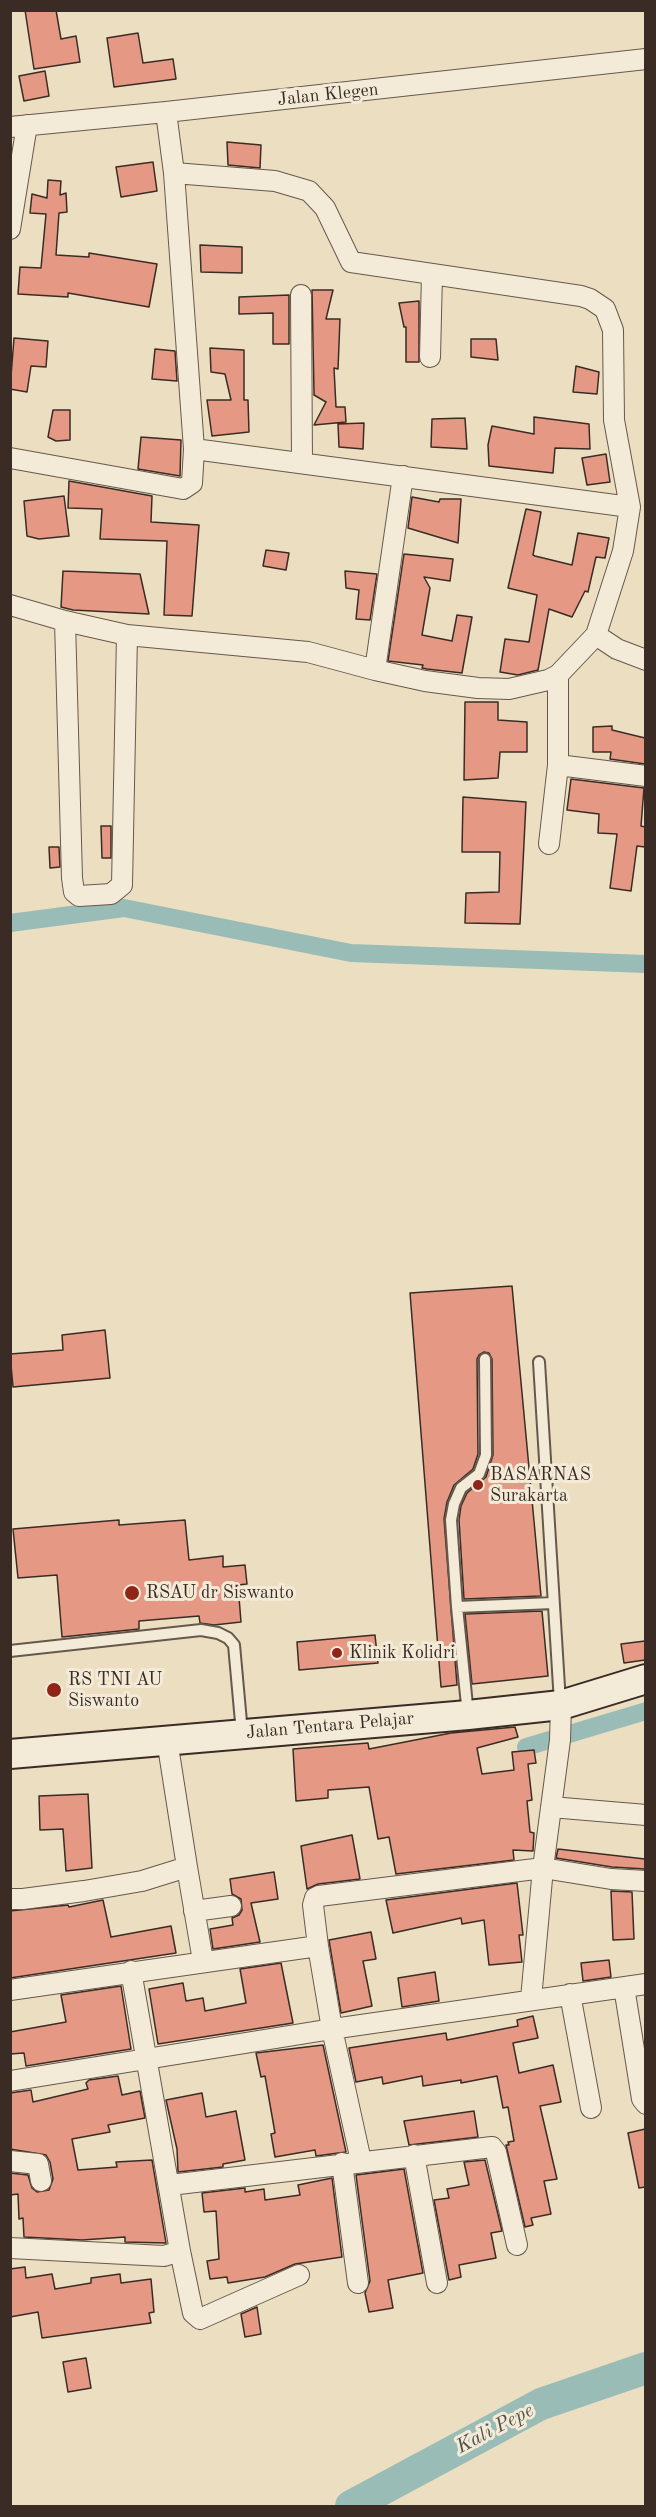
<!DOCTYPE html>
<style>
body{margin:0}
#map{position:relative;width:656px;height:2517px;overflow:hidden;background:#ecdfc1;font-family:"Old Standard TT",serif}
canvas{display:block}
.frame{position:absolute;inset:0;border:12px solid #3a2c25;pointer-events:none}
</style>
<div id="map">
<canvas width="656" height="2517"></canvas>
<div class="frame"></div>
</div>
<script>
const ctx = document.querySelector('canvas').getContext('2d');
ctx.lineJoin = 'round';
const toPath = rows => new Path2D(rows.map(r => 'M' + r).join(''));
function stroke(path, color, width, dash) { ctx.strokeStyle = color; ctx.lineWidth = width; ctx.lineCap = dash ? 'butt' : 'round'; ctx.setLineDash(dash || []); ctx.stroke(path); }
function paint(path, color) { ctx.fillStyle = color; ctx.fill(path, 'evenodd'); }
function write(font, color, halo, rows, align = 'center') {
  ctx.font = font + ' "Old Standard TT",serif'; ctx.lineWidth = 6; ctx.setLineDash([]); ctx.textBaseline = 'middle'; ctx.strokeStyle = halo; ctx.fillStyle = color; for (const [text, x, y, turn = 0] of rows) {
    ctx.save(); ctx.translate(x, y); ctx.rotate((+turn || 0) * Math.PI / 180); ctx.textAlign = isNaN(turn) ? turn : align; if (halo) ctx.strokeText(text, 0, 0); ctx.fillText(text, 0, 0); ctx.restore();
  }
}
stroke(toPath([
 [10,923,124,908,351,953,646,964],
 [526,1747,646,1711]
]), '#99bcb7', 18);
stroke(toPath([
 [351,2506,541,2404,646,2368]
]), '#99bcb7', 32);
const building = toPath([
 [25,10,56,10,61,39,76,36,80,62,34,69,25,10],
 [138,33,143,63,173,59,176,79,114,87,107,38,138,33],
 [45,71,49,96,24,101,19,76,45,71],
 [227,142,261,145,260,168,228,165,227,142],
 [153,162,157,191,121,197,116,167,153,162],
 [48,180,61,181,60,195,66,193,67,212,59,213,56,255,89,257,89,253,157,264,149,307,68,293,68,297,18,294,20,267,41,268,46,214,30,213,32,194,47,198,48,180],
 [200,245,242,247,242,273,201,272,200,245],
 [312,290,333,290,326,319,340,319,338,369,334,368,336,407,345,407,346,422,314,425,326,402,314,395,314,392,312,290],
 [289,295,289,344,273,344,273,313,239,314,239,297,289,295],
 [419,301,419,362,406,362,406,327,404,327,399,303,419,301],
 [14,338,48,341,46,367,31,366,27,392,10,389,14,338],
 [471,339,496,339,498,360,471,357,471,339],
 [210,348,244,350,244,400,248,400,249,432,212,436,207,400,231,400,225,374,211,372,210,348],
 [155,349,175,351,177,381,152,379,155,349],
 [576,366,599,372,597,394,573,392,576,366],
 [53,410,70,410,70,440,56,441,48,437,53,410],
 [534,417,589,424,590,449,555,448,553,473,489,466,488,445,492,426,534,434,534,417],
 [465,418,467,449,431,447,432,419,465,418],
 [364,423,363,449,339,447,338,424,364,423],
 [141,437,181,440,180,476,138,469,141,437],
 [606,454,610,482,587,485,582,458,606,454],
 [69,481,152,496,151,522,199,525,192,616,164,615,167,541,100,539,102,509,68,508,69,481],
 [64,496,69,536,39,539,27,536,24,501,64,496],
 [412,497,439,502,440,499,461,499,458,543,408,528,412,497],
 [526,509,541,512,533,555,535,556,572,565,578,533,609,538,605,558,596,557,588,592,585,591,572,617,549,609,538,670,518,675,500,672,505,639,529,642,537,595,508,588,526,509],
 [266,550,289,553,286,570,263,566,266,550],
 [404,554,453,559,450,581,424,577,430,588,422,635,452,641,457,615,472,617,462,673,427,669,422,668,423,665,388,661,404,554],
 [63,571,140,574,149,614,73,610,61,607,63,571],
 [345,571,377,574,370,620,356,619,359,590,346,588,345,571],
 [465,702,498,702,498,720,527,722,527,752,500,752,498,778,464,780,465,702],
 [612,726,612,730,645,738,645,764,610,759,611,752,593,752,593,727,612,726],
 [571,779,644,788,641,826,645,827,645,847,637,846,631,891,610,888,617,834,598,833,599,814,567,810,571,779],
 [463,797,526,802,520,924,465,923,466,893,499,892,500,852,462,852,463,797],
 [101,826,111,826,111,858,102,858,101,826],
 [49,847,59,847,60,867,50,868,49,847],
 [512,1286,541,1596,464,1599,459,1520,461,1506,467,1493,486,1477,493,1455,492,1359,489,1353,484,1352,479,1355,477,1359,478,1454,473,1469,454,1485,447,1502,444,1519,457,1685,441,1687,410,1293,512,1286],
 [105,1330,110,1378,13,1387,10,1354,63,1350,62,1335,105,1330],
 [119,1520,119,1525,185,1520,189,1560,223,1556,223,1567,245,1565,247,1584,238,1585,241,1622,214,1625,200,1623,199,1616,139,1621,139,1629,62,1637,57,1575,18,1578,13,1529,119,1520],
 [542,1611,548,1676,472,1684,465,1614,542,1611],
 [375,1635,378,1663,299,1670,297,1642,375,1635],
 [645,1641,645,1660,624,1663,621,1644,645,1641],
 [515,1727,518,1737,477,1748,482,1774,514,1770,512,1752,534,1750,536,1763,528,1764,532,1800,527,1801,530,1832,534,1833,533,1851,513,1850,514,1860,396,1874,389,1837,378,1839,369,1787,328,1790,328,1798,296,1801,293,1749,368,1743,369,1749,451,1733,515,1727],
 [88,1794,92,1868,66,1871,63,1829,40,1830,39,1796,88,1794],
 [352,1835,360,1879,318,1884,307,1889,301,1846,352,1835],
 [558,1849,645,1859,645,1869,612,1867,556,1858,558,1849],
 [274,1872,278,1899,251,1903,260,1942,213,1949,210,1929,233,1925,232,1918,239,1915,242,1910,241,1899,232,1894,230,1879,274,1872],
 [517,1883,523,1935,519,1935,522,1962,489,1965,484,1920,462,1924,461,1918,393,1933,386,1900,517,1883],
 [611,1891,632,1892,634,1939,613,1940,611,1891],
 [103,1900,111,1937,171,1926,176,1953,10,1978,10,1911,68,1905,69,1907,103,1900],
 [371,1932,376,1959,363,1961,372,2006,341,2013,329,1940,371,1932],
 [609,1960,611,1977,583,1981,581,1963,609,1960],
 [281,1963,293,2023,158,2044,149,1989,183,1983,186,2001,203,1998,205,2011,246,2003,240,1969,281,1963],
 [435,1972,439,2001,402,2007,398,1978,435,1972],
 [121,1986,131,2049,26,2066,24,2053,10,2054,10,2032,66,2022,61,1995,121,1986],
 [533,2016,538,2038,513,2043,519,2073,553,2065,561,2102,540,2106,557,2179,544,2181,551,2214,531,2218,533,2225,525,2227,506,2145,509,2145,508,2142,514,2141,508,2107,503,2108,497,2076,461,2083,461,2080,423,2086,422,2076,383,2084,382,2077,356,2082,349,2048,446,2033,447,2040,518,2026,517,2020,533,2016],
 [323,2045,346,2152,316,2156,315,2150,275,2157,271,2134,275,2133,265,2076,261,2077,256,2053,323,2045],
 [118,2076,122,2095,140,2091,145,2118,108,2125,110,2132,72,2139,78,2170,117,2167,116,2162,152,2160,166,2243,125,2242,125,2237,82,2240,24,2237,23,2218,19,2219,18,2194,10,2195,10,2173,28,2175,32,2188,37,2192,49,2190,53,2179,50,2162,46,2155,10,2149,10,2093,31,2090,33,2102,88,2089,86,2083,89,2080,118,2076],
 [202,2093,206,2117,236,2111,245,2160,223,2164,223,2167,178,2172,177,2149,166,2100,202,2093],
 [474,2111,478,2137,409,2145,404,2121,474,2111],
 [645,2129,645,2187,639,2188,628,2133,645,2129],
 [485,2160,502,2231,491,2233,496,2258,459,2265,461,2277,449,2280,434,2200,449,2198,447,2189,469,2185,464,2162,485,2160],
 [404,2169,423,2273,388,2280,393,2308,369,2312,365,2293,370,2281,356,2175,404,2169],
 [332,2178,342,2257,295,2264,265,2277,228,2283,227,2277,210,2279,207,2261,219,2259,216,2211,204,2212,202,2193,245,2188,245,2192,264,2189,265,2200,300,2195,298,2185,332,2178],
 [25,2267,26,2278,52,2274,55,2289,91,2283,91,2278,120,2274,121,2283,151,2279,154,2312,149,2313,151,2323,42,2338,38,2312,10,2317,10,2269,25,2267],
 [257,2307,261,2334,245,2337,241,2314,257,2307],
 [86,2358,91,2388,68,2392,63,2362,86,2358]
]);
paint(building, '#e59884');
stroke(building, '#3a2c25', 1.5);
const lane = toPath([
 [539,1362,560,1703],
 [457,1607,553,1603],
 [10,1651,201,1630,218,1633,228,1638,234,1645,242,1733],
 [468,1715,457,1607,451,1520,454,1504,461,1488,479,1474,486,1455,485,1359]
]);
const street = toPath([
 [166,112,174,173,275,181,309,191,325,208,351,262,581,296,590,299,605,309,613,330,614,420,630,507,623,551,596,635,617,649,646,660],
 [10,127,166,112,646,59],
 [174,173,194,449,630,507],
 [10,229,27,125],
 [301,295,302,463],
 [430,357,432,274],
 [10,458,183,489,192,483,194,449],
 [10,605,65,621,127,635,308,652,375,670,425,681,478,688,509,689,548,680,558,675,596,635],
 [65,621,72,878,74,892,79,896,111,894,122,885,127,635],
 [375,670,403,476],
 [558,675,558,765,646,776],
 [549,844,558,765],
 [551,1807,646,1815],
 [187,1867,203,1961],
 [10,1899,23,1899,84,1891,142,1881,187,1867,167,1740],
 [194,1911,231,1906],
 [624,1987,642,2099,646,2104],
 [10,1990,318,1946],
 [570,1994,591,2108],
 [531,1999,543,1868,560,1740,561,1705],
 [10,2081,332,2029,646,1984],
 [414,2155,437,2283],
 [10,2161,38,2164,41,2181],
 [361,2161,332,2029,318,1946,313,1905,315,1898,319,1896,543,1868,611,1879,646,1881],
 [342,2163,358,2283],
 [170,2185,492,2147,496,2152,517,2245],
 [10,2248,164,2256,180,2251,131,1971],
 [180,2251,193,2313,200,2319,299,2275]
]);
const secondary = toPath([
 [10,1754,468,1715,561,1705,646,1679]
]);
stroke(lane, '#66594c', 14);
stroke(street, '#66594c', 22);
stroke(secondary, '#3a2c25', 32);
stroke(lane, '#f3ead7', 10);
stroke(street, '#f3ead7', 20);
stroke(secondary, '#f3ead7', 28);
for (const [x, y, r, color] of [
 [478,1485,6,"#8f2418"],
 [132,1593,8,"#8f2418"],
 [337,1653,6,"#8f2418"],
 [54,1690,8,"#8f2418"]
]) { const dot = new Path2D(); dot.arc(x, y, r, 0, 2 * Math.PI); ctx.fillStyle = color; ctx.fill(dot); stroke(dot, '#f3ead7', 2); }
write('18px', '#3a2c25', '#f3ead7', [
 ["Jalan Klegen",328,95,-6],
 ["Jalan Tentara Pelajar",330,1726,-5]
]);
write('18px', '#3a2c25', '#f3ead7', [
 ["BASARNAS",490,1475],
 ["Surakarta",490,1496],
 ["RSAU dr Siswanto",146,1593],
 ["Klinik Kolidri",349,1653],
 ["RS TNI AU",68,1680],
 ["Siswanto",68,1701]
], 'left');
write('italic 20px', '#52504a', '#f3ead7', [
 ["Kali Pepe",495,2429,-28]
]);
</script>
